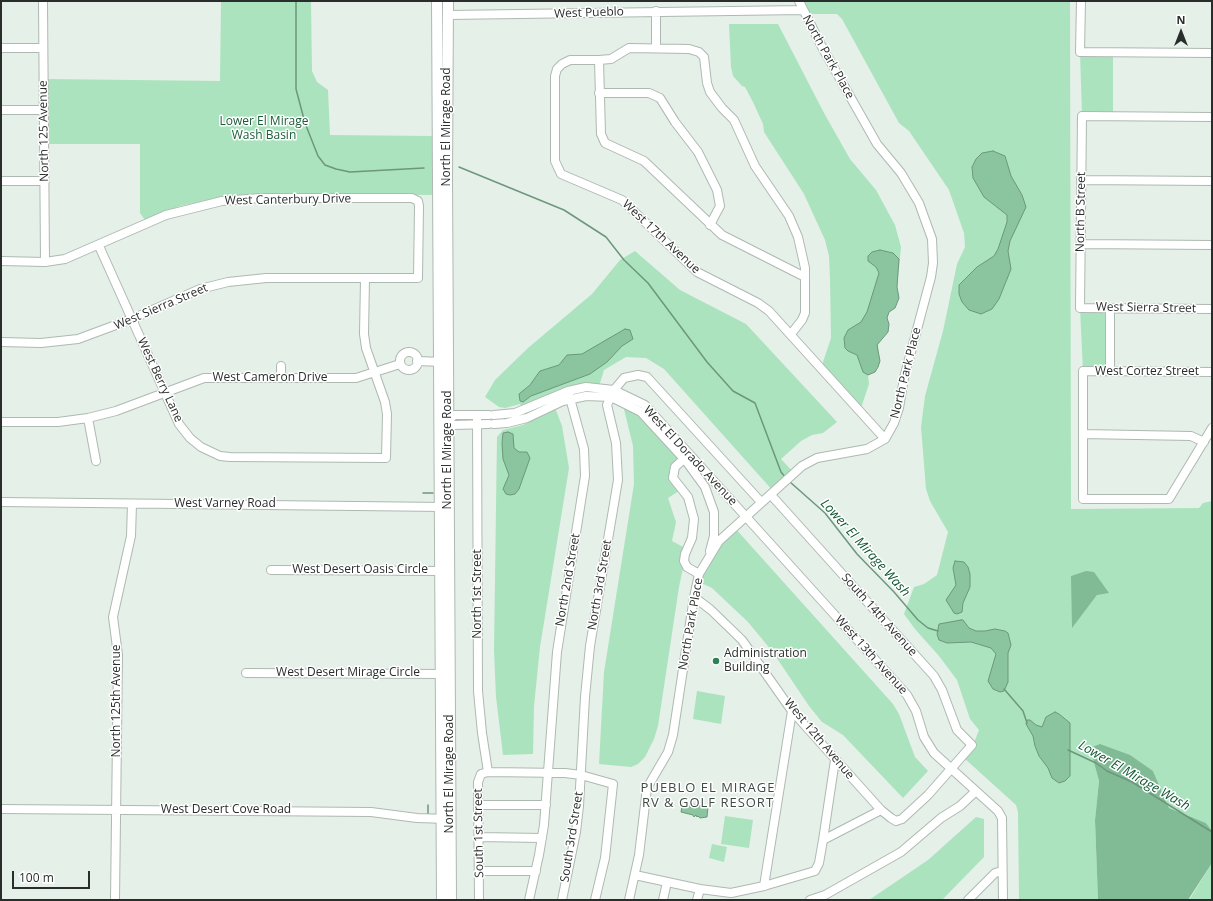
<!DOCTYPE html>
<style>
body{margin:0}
#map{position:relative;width:1213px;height:901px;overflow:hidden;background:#e5f0e8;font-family:"Open Sans",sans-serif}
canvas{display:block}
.frame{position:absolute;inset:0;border:2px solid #292d2b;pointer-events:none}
.north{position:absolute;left:1161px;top:12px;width:40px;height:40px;-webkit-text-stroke:3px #fff;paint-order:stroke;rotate:0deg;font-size:11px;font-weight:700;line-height:16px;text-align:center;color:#292d2b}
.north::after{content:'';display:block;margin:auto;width:14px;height:18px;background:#292d2b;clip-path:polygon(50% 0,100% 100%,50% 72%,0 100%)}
.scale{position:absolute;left:12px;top:871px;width:78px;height:18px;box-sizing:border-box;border:2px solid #292d2b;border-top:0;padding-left:5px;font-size:12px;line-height:14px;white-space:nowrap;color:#292d2b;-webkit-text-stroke:3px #fff;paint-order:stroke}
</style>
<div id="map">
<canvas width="1213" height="901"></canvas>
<div class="frame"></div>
<div class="north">N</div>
<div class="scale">100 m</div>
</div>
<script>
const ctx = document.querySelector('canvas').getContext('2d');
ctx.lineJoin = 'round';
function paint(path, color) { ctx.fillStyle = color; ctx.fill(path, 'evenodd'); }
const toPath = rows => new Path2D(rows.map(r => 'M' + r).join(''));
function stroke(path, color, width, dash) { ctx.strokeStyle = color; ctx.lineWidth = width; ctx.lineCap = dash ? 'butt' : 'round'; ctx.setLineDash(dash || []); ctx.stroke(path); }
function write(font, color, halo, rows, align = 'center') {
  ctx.font = font + ' "Open Sans",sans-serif'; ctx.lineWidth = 3; ctx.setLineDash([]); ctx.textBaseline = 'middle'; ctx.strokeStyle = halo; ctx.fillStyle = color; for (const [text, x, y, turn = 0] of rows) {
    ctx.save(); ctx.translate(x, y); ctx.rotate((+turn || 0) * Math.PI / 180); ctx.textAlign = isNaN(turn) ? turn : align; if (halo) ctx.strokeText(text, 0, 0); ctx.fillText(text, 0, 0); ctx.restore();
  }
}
paint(toPath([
 [221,1,311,1,312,71,317,82,328,90,330,135,433,136,434,195,251,194,227,196,180,206,145,220,140,213,140,144,47,144,47,79,220,81],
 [803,1,1070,1,1071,509,1199,508,1203,503,1212,501,1212,831,1206,823,1169,808,1153,771,1090,748,1099,781,1095,820,1098,900,1019,900,1018,812,1016,805,964,758,974,743,979,730,970,719,957,680,939,656,915,629,904,614,914,587,924,584,937,575,948,532,930,501,926,489,921,427,925,396,943,331,957,264,965,247,964,233,949,190,909,131,899,123,842,19,837,14,809,14],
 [1086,571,1097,595,1072,627],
 [729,24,778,24,824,113,850,159,876,190,895,225,901,247,897,287,899,298,895,308,889,312,887,318,889,324,888,332,878,342,879,365,875,372,868,375,869,384,860,411,821,368,831,338,830,278,829,256,825,240,804,194,764,132,763,124,753,102,745,87,742,86,733,76,731,67],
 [1080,52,1113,52,1113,116,1082,116],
 [635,251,680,290,746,324,837,422,823,433,812,435,801,441,781,459,794,473,774,492,664,369,646,358,626,357,604,370,596,396,554,405,562,426,569,468,540,647,534,706,533,754,503,755,496,697,494,650,497,437,503,430,523,425,532,419,520,404,505,408,499,407,485,397,495,380,528,348,592,294,620,260],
 [1080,308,1110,308,1110,371,1083,371],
 [622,401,641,412,684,459,673,471,682,489,668,498,676,522,672,541,687,549,679,587,658,726,654,739,645,757,638,764,631,767,599,764,604,672,634,484,633,446],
 [734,527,893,704,899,714,915,757,928,771,903,798,843,735,822,722,809,706,772,651,748,622,712,588,697,581,699,574],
 [697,691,725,696,721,724,693,719],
 [725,816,753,820,749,848,721,844],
 [976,817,984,819,984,857,942,900,869,900,928,860],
 [712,844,727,847,724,862,709,858],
 [1212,863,1212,900,1188,900,1191,897]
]), '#abe3be');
paint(toPath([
 [1086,571,1094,572,1109,593,1097,595,1072,628,1071,576],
 [1100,744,1130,755,1153,771,1169,808,1206,823,1212,831,1212,863,1188,900,1098,900,1095,820,1099,781,1090,748]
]), '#81bb95');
const water = toPath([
 [993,151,1005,156,1011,176,1022,195,1026,207,1010,241,1008,251,1011,269,999,299,992,309,981,314,969,310,962,302,959,294,959,285,977,267,994,256,998,249,1007,222,1007,215,984,197,973,178,972,167,976,159,982,153,993,151],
 [880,250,893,253,899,259,897,287,899,298,895,308,889,312,887,318,889,324,888,332,877,345,880,361,878,367,875,372,868,375,863,372,857,355,848,351,845,348,844,338,848,330,861,322,867,312,879,273,876,267,868,261,868,256,872,252,880,250],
 [625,329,630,330,633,339,622,346,607,362,590,374,531,396,523,402,520,401,519,394,530,385,540,371,559,365,567,355,582,354,625,329],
 [508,432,513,434,514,448,519,452,527,452,530,458,519,489,515,494,510,495,506,494,503,489,509,475,503,459,502,443,503,433,508,432],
 [955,561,964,562,968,567,970,574,970,587,963,603,962,612,957,614,954,613,946,600,956,585,953,568,955,561],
 [961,620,963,620,969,628,976,631,985,631,995,629,1005,631,1008,633,1011,645,1008,653,1008,682,1004,691,1000,692,993,689,988,681,996,654,991,648,971,642,947,643,939,640,937,634,939,624,961,620],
 [1055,712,1059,714,1070,723,1070,776,1065,781,1059,783,1052,778,1048,768,1039,756,1035,746,1033,736,1026,724,1027,720,1030,720,1036,725,1042,727,1046,717,1055,712],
 [683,802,690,804,691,808,692,804,708,807,707,817,700,818,698,816,697,817,696,815,694,817,693,815,681,812,683,802]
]);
paint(water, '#8ac59f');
stroke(water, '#6d977c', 1);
stroke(toPath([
 [296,1,296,89,305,123,318,156,325,165,336,169,350,172,424,168],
 [459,167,564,210,606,237,624,260,648,283,707,362,733,391,755,403,781,472,786,478],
 [790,482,825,513,857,554,894,592,918,620,928,628,938,631],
 [423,493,433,493],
 [1004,689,1023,711,1027,723],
 [1068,750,1096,763,1107,771,1132,782,1212,832],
 [428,805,428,815]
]), '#6d977c', 1.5);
const minor = toPath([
 [43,1,45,262],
 [1081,1,1080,52,1212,53],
 [656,11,656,48],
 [448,15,802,10],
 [1,48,43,48],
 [599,60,601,134,605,143,644,161,722,235,805,277],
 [599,93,649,93,660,98,675,122,698,152,717,190,720,206,710,225],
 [1,110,44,110],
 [1212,117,1082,116,1080,308,1212,309],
 [1081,180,1212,181],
 [1,181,45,181],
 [1081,244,1212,245],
 [99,246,179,424,190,438,201,447,220,456,230,457,386,458,387,414,385,402,366,348,364,334,365,279],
 [1,261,45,262,65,259,166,215,222,201,260,198,412,198,418,201,419,206,418,278,266,278,228,282,200,289,132,319,78,339,41,343,1,342],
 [1110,308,1110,371],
 [791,334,802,320,805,313,805,268,798,237,789,216,755,166,734,120,722,108,710,92,707,83,704,57,699,52,689,49,629,48,611,59,599,60,570,60,562,64,557,69,555,76,555,161,561,174,622,200,697,272,758,303,769,311,885,439],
 '400 361a9 9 0 1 1 18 0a9 9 0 1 1-18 0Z',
 [417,361,444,362],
 [281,366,281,378],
 [1212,372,1083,371,1083,499,1169,499,1212,428],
 [477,415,478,691,482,733,488,772],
 [494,415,515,413,568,391,586,387,614,390,645,405,907,695,916,711,924,737,934,753,998,811,1002,818,1003,900],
 [88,418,96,461],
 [1,422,58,422,88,418,116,411,204,378,356,378,400,364],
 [444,422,454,425,489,424],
 [448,422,454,415,489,415],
 [494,424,507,423,527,418,563,401,586,396,611,397,641,412,686,461,705,487,714,512,714,536,710,551],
 [1083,434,1191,436,1204,442],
 [687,456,675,467,673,478,688,497,694,519,692,538,685,554,684,561,687,567,699,574],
 [1,502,444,507],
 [271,570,445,571],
 [694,597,711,610,742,640,792,711,881,810],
 [246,673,446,674],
 [479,805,546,805],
 [1,809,371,812,417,818,448,819],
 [479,837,542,838],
 [823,840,835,760],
 [479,871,536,871],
 [635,875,700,889,731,893,764,886,815,871,819,863,823,840,881,810,891,818,896,821,902,819,928,795,972,745,957,730,942,690,934,676,771,495],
 [764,886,792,711],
 [115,900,118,655,113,617,131,536,132,504],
 [479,900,478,782,481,774,488,772,565,773,581,775,613,784,605,858,595,900],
 [529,900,539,855,544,825,557,652,585,476,584,449,568,391],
 [562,900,576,832,579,806,585,697,590,646,618,480,616,443,607,405,614,390,624,378,638,375,647,377,761,502],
 [629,900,639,855,647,788,668,752,673,735,694,597,699,574,719,541,802,466,817,458,867,449,885,439,894,423,899,408,904,378,931,277,933,263,932,239,919,203,901,173,877,144,822,47,799,1],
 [663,900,667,882],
 [697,900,700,889],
 [810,900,825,895,901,852,941,818,960,806,976,791],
 [968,900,995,873,1002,871]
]);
const major = toPath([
 [437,1,442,900],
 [448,1,447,179,451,900]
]);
stroke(minor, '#aeb9b1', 10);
stroke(major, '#aeb9b1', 12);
stroke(minor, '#fff', 8);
stroke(major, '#fff', 10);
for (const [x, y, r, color] of [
 [716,661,4,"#2d8051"]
]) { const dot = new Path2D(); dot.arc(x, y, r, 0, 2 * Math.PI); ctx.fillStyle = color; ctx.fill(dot); stroke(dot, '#fff', 1.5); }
write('12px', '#292d2b', '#fff', [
 ["West Pueblo",589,13,-2],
 ["North Park Place",828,57,61],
 ["North El Mirage Road",447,127,-90],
 ["North 125 Avenue",44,131,-91],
 ["West Canterbury Drive",288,200,-1],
 ["North B Street",1081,212,-89],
 ["West 17th Avenue",661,237,43],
 ["West Sierra Street",161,307,-23],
 ["West Sierra Street",1146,308,1],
 ["West Cortez Street",1147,372],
 ["North Park Place",906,373,-76],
 ["West Cameron Drive",270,378],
 ["West Berry Lane",160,380,65],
 ["North El Mirage Road",448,450,-90],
 ["West El Dorado Avenue",690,456,47],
 ["West Varney Road",225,504],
 ["West Desert Oasis Circle",360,570],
 ["North 2nd Street",568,580,-80],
 ["North 3rd Street",600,585,-80],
 ["North 1st Street",478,594,-90],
 ["South 14th Avenue",879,615,48],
 ["North Park Place",691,624,-80],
 ["West 13th Avenue",871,655,48],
 ["West Desert Mirage Circle",348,673],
 ["North 125th Avenue",117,701,-90],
 ["West 12th Avenue",819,739,50],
 ["North El Mirage Road",450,774,-90],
 ["West Desert Cove Road",226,810],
 ["South 1st Street",479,833,-91],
 ["South 3rd Street",572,837,-81]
]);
write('12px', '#1a5c38', '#fff', [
 ["Lower El Mirage",264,122],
 ["Wash Basin",264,136]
]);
write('12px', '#292d2b', '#fff', [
 ["Administration",724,654],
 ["Building",724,668]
], 'left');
write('italic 13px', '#0e5430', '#fff', [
 ["Lower El Mirage Wash",865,548,48],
 ["Lower El Mirage Wash",1134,776,30]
]);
ctx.letterSpacing = '1px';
write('13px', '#414a44', '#fff', [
 ["PUEBLO EL MIRAGE",708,788],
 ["RV & GOLF RESORT",708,803]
]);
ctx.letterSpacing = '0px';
</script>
